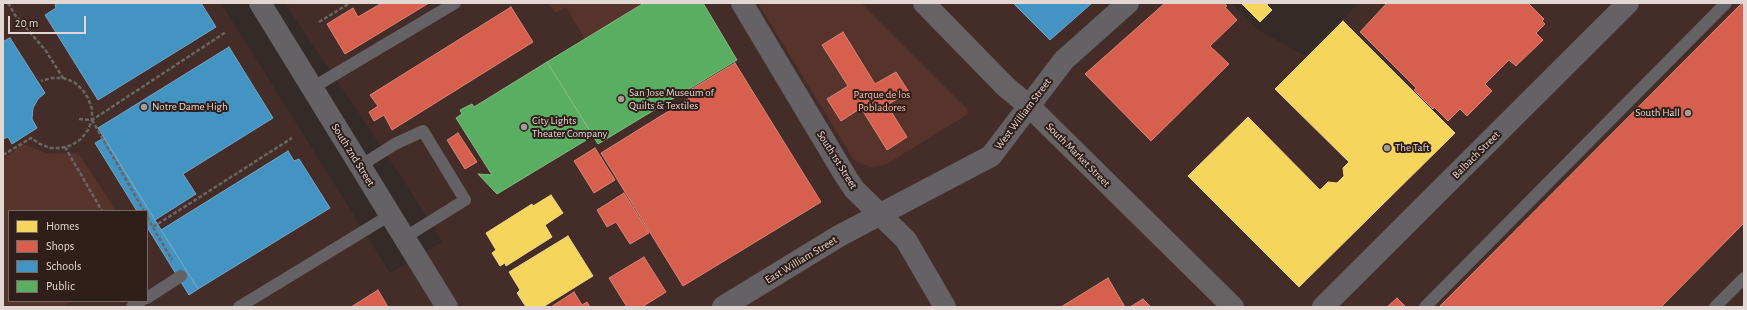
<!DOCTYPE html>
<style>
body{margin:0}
#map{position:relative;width:1747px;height:310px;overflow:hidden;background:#342a28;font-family:"Alegreya Sans",sans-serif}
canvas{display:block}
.frame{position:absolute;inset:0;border:4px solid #e3d7d4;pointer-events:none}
.legend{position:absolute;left:8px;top:210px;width:140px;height:92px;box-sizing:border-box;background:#2f1e1a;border:1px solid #776864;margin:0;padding:5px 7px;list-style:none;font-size:12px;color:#e3d7d4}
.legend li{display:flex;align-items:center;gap:8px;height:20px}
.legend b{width:20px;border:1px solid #776864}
.scale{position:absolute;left:8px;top:16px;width:78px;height:18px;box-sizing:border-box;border:2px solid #e3d7d4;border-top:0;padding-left:5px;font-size:12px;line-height:14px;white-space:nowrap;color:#e3d7d4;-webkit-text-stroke:3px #2f1e1a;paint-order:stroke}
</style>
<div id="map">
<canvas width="1747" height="310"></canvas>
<div class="frame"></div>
<ul class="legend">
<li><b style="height:11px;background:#f6d55c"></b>Homes</li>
<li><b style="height:11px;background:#d6604d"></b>Shops</li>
<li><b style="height:11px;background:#4393c3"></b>Schools</li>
<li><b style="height:11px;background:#5aae61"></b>Public</li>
</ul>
<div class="scale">20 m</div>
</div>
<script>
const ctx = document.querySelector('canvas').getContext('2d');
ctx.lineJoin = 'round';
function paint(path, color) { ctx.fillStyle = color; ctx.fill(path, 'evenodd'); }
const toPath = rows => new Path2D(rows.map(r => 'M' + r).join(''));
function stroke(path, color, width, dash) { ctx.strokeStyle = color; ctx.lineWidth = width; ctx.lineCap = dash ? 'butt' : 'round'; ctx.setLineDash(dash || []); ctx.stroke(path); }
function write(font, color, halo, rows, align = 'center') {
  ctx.font = font + ' "Alegreya Sans",sans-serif'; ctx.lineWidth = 4; ctx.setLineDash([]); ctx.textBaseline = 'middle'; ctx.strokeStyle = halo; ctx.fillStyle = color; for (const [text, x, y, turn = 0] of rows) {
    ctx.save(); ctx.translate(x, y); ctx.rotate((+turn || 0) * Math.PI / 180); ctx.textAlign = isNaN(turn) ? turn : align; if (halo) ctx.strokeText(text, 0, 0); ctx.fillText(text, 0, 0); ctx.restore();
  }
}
paint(toPath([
 [3,3,221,3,390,273,442,242,406,184,285,3,1231,3,1258,30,1306,56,1359,3,1744,3,1744,307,3,307],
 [9,211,147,211,147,301,9,301]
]), '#442d28');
paint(toPath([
 [549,3,644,3,585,39,566,7,555,13],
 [758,3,861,3,967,109,968,114,885,165,871,167,854,160],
 [23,144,46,153,70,154,78,153,116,211,9,211,9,301,72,301,63,307,4,307,3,305,3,159]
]), '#57342b');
const homes = toPath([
 [1241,3,1268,3,1267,5,1272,10,1260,22,1241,3],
 [1343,21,1455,133,1299,287,1188,176,1248,117,1320,190,1328,182,1337,183,1344,176,1343,168,1349,162,1275,89,1343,21],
 [551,195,563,213,545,225,552,237,506,266,505,263,500,266,492,253,496,250,486,233,532,204,533,206,551,195],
 [568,236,593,276,543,307,526,307,517,293,520,290,509,272,568,236]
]);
paint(homes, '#f6d55c');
stroke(homes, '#f0d680', 1);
const shops = toPath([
 [382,3,429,3,345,54,327,24,353,8,358,17,382,3],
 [1165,3,1224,3,1227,6,1225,7,1237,20,1210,46,1229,64,1151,141,1085,74,1165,3],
 [1387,3,1528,3,1544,19,1542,21,1545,24,1536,33,1543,40,1516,66,1509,60,1485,84,1492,91,1467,116,1460,109,1448,121,1434,107,1433,109,1414,90,1416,88,1360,32,1387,3],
 [1742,3,1744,3,1744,223,1661,307,1439,307,1742,3],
 [511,7,533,42,392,130,384,115,374,121,369,112,378,106,370,95,511,7],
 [843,32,875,84,896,72,909,92,887,105,907,137,887,150,861,108,841,121,827,99,848,86,822,45,843,32],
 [735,63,821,202,683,286,601,153,693,96,690,90,735,63],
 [458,133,477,162,465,169,447,140,458,133],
 [595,148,615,180,594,193,574,161,595,148],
 [624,193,649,233,630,244,616,222,607,227,597,210,624,193],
 [644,257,666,292,642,307,627,307,609,278,644,257],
 [1108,278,1125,307,1061,307,1108,278],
 [378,290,388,307,351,307,378,290],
 [574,292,582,305,587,302,590,307,551,307,574,292],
 [1397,298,1406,307,1387,307,1397,298],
 [1143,299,1151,307,1130,307,1143,299]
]);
paint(shops, '#d6604d');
stroke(shops, '#da8476', 1);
const schools = toPath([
 [58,3,201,3,216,27,98,100,45,15,56,8,55,5,58,3],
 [1013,3,1092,3,1050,40,1013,3],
 [10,38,45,93,38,99,33,108,32,119,37,128,12,144,8,137,3,139,3,40,4,41,10,38],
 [229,47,273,118,183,174,196,194,155,220,98,128,229,47],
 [104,138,198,289,189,295,147,227,147,211,137,211,95,143,104,138],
 [288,151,294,161,299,159,330,208,198,289,161,230,288,151]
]);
paint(schools, '#4393c3');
stroke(schools, '#73a7c8', 1);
const public = toPath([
 [644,3,703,3,737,60,598,144,547,62,644,3],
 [547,62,593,136,497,194,478,174,492,175,456,118,462,114,460,110,472,104,474,107,547,62]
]);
paint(public, '#5aae61');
stroke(public, '#83ba84', 1);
stroke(toPath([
 [8,3,15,15,46,51,63,78],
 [319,22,350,3],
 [79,119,92,120,226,32],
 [92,120,144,211],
 [65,147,102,211],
 [3,155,31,138,40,144,50,148,61,148,72,145,81,139,88,130,92,120,92,109,88,98,82,89,74,82,63,78,52,78,41,81],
 [147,217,172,260],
 [153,227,292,138]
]), '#696665', 2.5, [4, 2]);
stroke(toPath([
 [312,88,455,3],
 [360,166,395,144,423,131,465,200,404,238],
 [147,298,181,276],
 [132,307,141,301],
 [239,307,390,215],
 [1425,307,1726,3],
 [1715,307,1744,278]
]), '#646264', 12);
stroke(toPath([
 [723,307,839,236,991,156,1064,60,1128,3],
 [1323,307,1628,3]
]), '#646264', 22);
stroke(toPath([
 [260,3,447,307],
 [742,3,846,177,854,189,906,240,945,307]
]), '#646264', 22);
stroke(toPath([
 [924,3,1006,87,1029,106,1233,307]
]), '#676264', 22);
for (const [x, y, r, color] of [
 [621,99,4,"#a69a98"],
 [144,107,4,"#a69a98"],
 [1688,113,4,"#a69a98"],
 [524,127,4,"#a69a98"],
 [1387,148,4,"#a69a98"]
]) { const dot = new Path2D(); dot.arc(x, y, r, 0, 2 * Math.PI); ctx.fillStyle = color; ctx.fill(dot); stroke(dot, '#2f1e1a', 1.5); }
write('11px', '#e3d7d4', '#2f1e1a', [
 ["San Jose Museum of",629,93],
 ["Quilts & Textiles",629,106],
 ["Notre Dame High",152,107],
 ["South Hall",1680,113,"right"],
 ["City Lights",532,121],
 ["Theater Company",532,134],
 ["The Taft",1395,148]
], 'left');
write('11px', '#fcbeae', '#2f1e1a', [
 ["Parque de los",882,95],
 ["Pobladores",882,108]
]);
write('11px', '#e3d7d4', '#2f1e1a', [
 ["West William Street",1023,114,-53],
 ["South 2nd Street",353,155,58],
 ["South Market Street",1078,155,45],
 ["Balbach Street",1476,155,-45],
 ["South 1st Street",837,160,58],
 ["East William Street",801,260,-31]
]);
</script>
